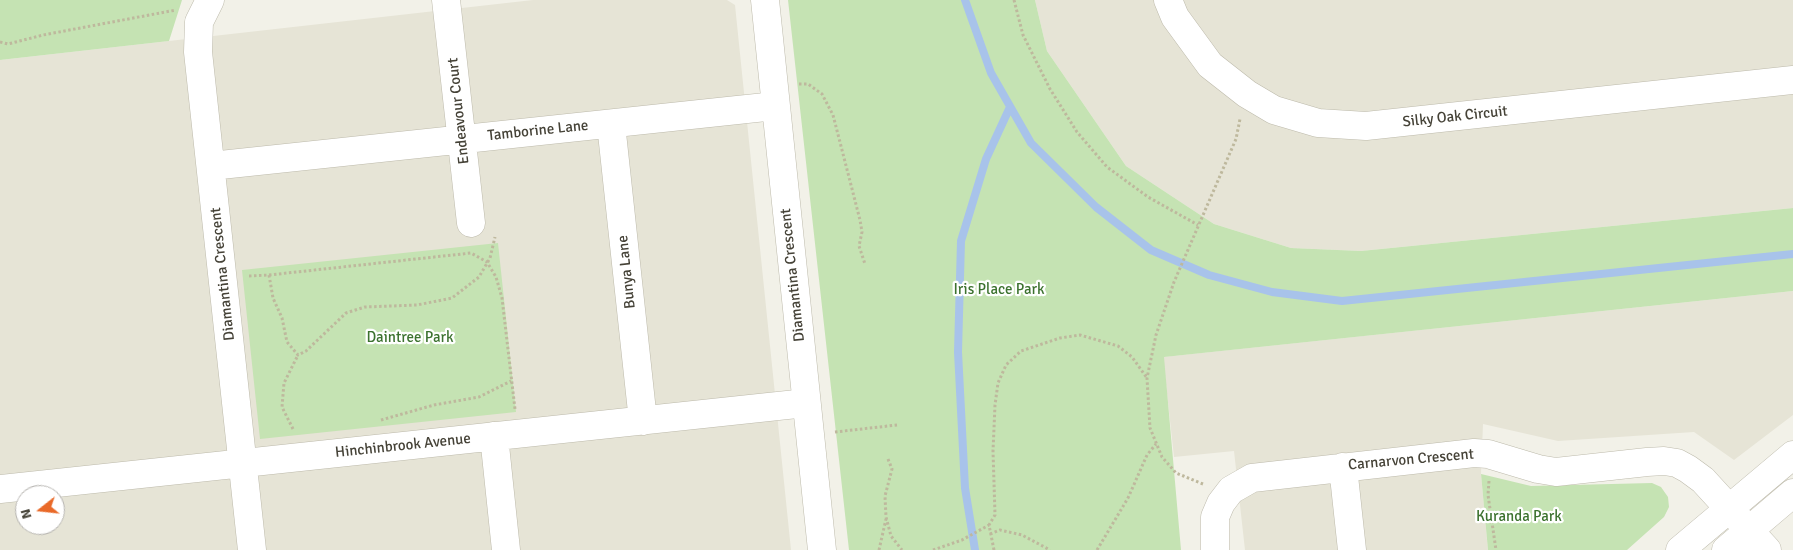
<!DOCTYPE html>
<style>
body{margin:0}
#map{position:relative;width:1793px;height:550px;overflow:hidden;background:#f2f1e8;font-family:Signika,sans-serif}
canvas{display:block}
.north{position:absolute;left:15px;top:485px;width:50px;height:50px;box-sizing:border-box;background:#fff;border:1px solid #b5b3af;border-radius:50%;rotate:254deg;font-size:14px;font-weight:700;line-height:20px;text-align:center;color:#454237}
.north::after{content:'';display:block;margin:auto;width:18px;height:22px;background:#e96928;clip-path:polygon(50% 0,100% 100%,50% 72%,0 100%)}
</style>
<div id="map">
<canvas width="1793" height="550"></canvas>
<div class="north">N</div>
</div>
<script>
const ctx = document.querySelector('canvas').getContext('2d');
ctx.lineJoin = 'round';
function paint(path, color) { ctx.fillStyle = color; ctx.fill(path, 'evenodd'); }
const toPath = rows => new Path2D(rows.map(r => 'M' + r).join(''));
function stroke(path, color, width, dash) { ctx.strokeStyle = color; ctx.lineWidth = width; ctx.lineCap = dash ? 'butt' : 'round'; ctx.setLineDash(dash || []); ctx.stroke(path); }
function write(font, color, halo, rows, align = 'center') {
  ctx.font = font + ' Signika,sans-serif'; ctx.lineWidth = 4.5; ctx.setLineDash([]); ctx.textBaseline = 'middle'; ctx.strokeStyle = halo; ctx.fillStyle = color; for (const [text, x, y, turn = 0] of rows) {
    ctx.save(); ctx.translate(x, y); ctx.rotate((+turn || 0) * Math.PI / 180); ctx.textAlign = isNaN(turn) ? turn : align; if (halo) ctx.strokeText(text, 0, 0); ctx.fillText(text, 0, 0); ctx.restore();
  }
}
paint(toPath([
 [533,0,727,0,735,5,791,550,0,550,0,60],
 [25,495,55,495,55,525,25,525],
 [1035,0,1793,0,1793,208,1361,251,1291,248,1214,224,1126,166,1047,51],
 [1793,291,1793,415,1734,460,1694,432,1558,441,1483,424,1481,474,1488,550,1245,550,1234,451,1174,457,1163,357]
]), '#e6e4d6');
paint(toPath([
 [0,0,182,0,169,41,0,60],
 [788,0,1035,0,1047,51,1126,166,1214,224,1291,248,1361,251,1793,208,1793,291,1164,357,1181,550,849,550],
 [498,243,516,412,260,439,242,270],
 [1481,474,1531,486,1652,483,1661,487,1668,497,1669,507,1664,517,1627,550,1488,550]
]), '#c5e3b3');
stroke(toPath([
 [965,0,991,73,1031,143,1096,207,1151,250,1209,275,1272,292,1342,301,1793,254],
 [975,550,965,488,958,352,961,241,986,159,1010,107]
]), '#a8c3ea', 8);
const minor = toPath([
 [210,0,199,22,198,52,252,550],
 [446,0,471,223],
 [765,0,822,550],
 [1168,0,1175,17,1210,65,1247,94,1274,110,1318,123,1366,126,1793,80],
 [611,124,643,421],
 [211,166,775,106],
 [494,436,506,550],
 [1343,467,1352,550],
 [0,489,806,403],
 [1215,550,1215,517,1221,503,1231,490,1252,478,1474,453,1488,454,1538,469,1556,472,1647,462,1664,461,1677,463,1688,469,1703,480,1767,550],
 [1680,550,1793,455],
 [1726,550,1793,493]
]);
stroke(minor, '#bdbaab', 29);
stroke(toPath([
 [1014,0,1023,35,1050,89,1077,132,1107,167,1148,197,1198,225],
 [0,42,8,44,43,35,176,10],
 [799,84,808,84,822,94,833,115,860,220,862,232,859,246,865,264],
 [269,275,471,253,487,262,496,277,502,298,515,409],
 [249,276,269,275,273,298,282,318,287,342,298,355,306,351,346,313,365,307,417,305,452,298,479,277,490,258,495,237],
 [381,420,434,405,479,397,511,381],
 [293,429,282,407,284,383,298,355],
 [835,432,897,425],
 [888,459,892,469,885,496,886,517,891,536,902,550],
 [1489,481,1488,495,1496,550],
 [1203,484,1176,473,1162,457,1150,428,1147,378,1156,335,1174,282,1236,139,1240,119],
 [990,534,1000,530,1022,535,1050,550],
 [879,550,886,519],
 [933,550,962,540,989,525],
 [994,550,989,525,995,515,993,451,995,405,998,383,1006,365,1021,351,1060,338,1080,335,1118,346,1132,357,1147,378],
 [1097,550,1128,498,1147,455,1156,444]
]), '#beb89d', 3, [2.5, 2.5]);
stroke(minor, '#fff', 28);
write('15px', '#454237', '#fff', [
 ["Endeavour Court",459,111,-96],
 ["Silky Oak Circuit",1455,117,-6],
 ["Tamborine Lane",538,131,-6],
 ["Bunya Lane",627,272,-96],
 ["Diamantina Crescent",223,274,-96],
 ["Diamantina Crescent",793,275,-96],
 ["Hinchinbrook Avenue",403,446,-6],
 ["Carnarvon Crescent",1411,460,-5]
]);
write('15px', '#3c722f', '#fff', [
 ["Iris Place Park",999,290],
 ["Daintree Park",410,338],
 ["Kuranda Park",1519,517]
]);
</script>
